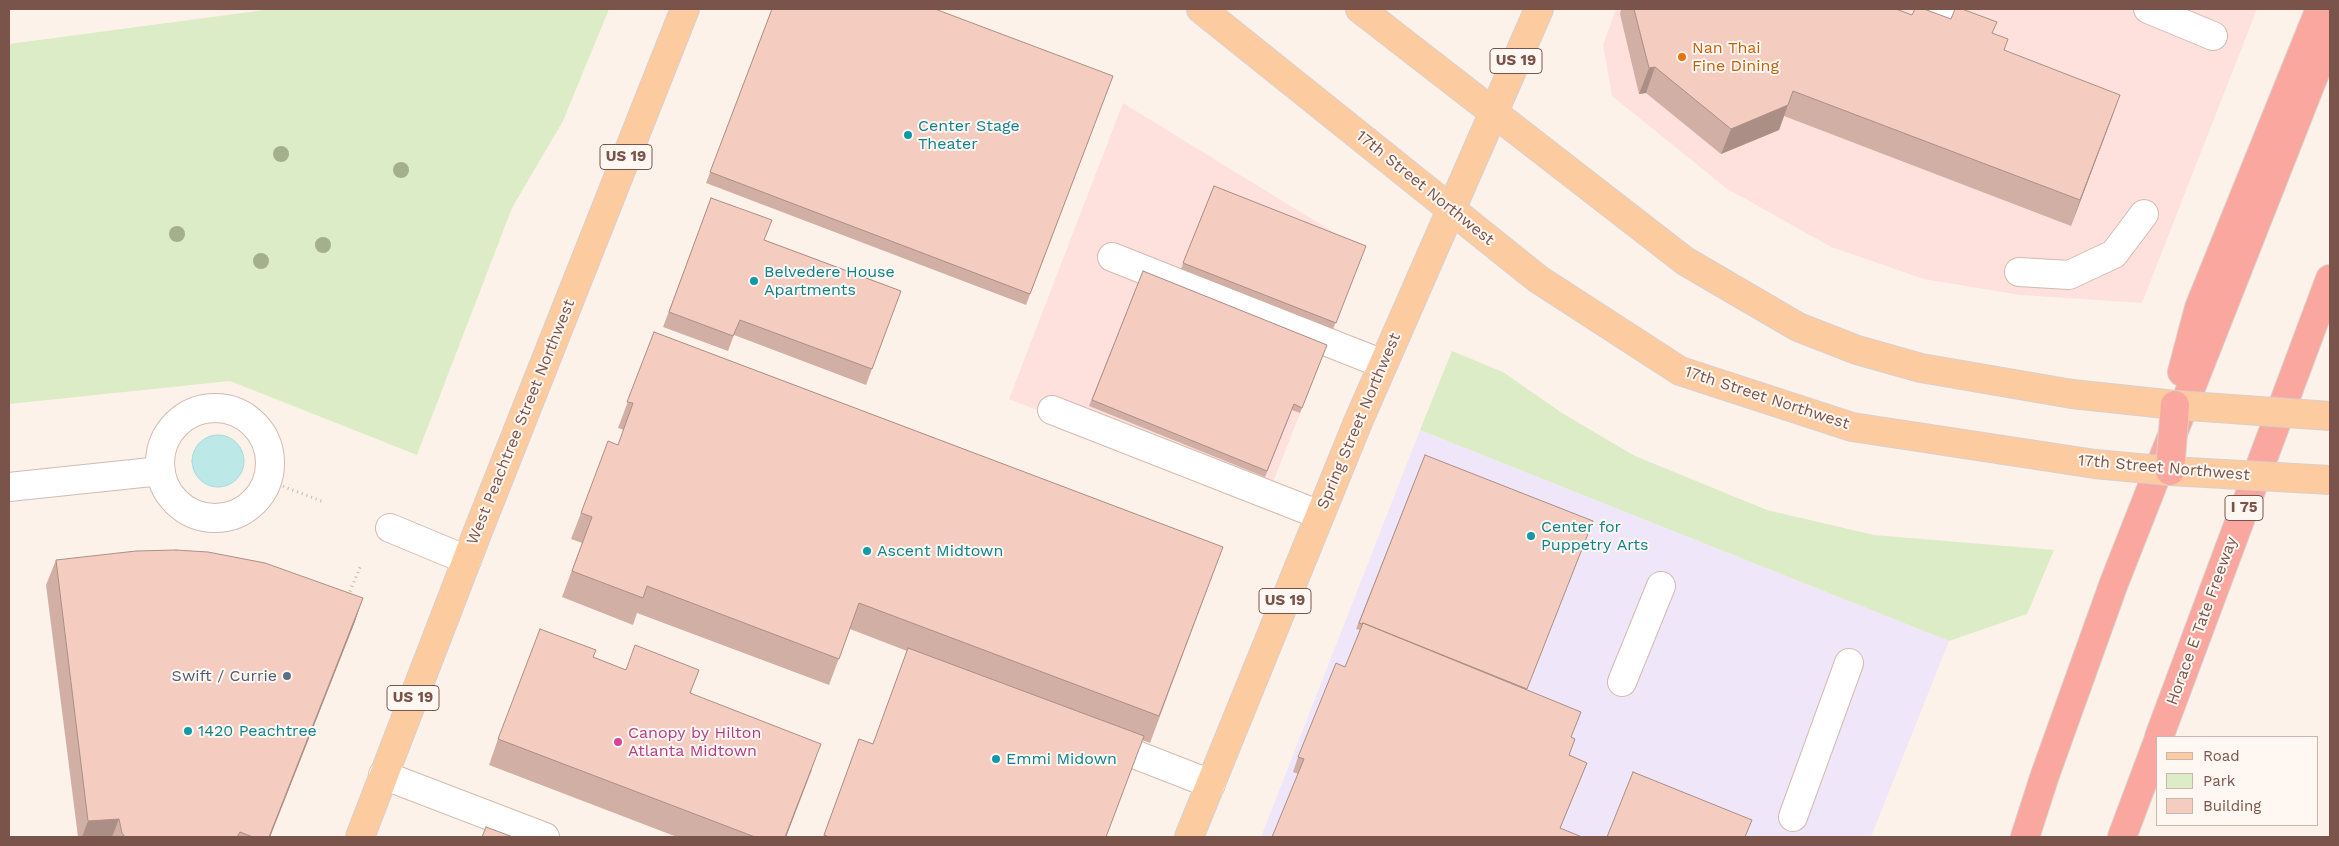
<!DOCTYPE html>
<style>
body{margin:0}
#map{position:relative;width:2339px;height:846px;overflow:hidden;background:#fdf2e9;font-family:"Work Sans",sans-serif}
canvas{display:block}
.frame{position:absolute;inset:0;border:10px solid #7a544b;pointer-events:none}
.legend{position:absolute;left:2156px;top:736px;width:162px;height:90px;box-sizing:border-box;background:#fff7f1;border:1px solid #cab6af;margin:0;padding:6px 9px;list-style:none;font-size:15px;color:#7a544b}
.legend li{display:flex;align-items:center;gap:10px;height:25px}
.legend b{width:25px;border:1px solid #cab6af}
</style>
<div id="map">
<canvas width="2339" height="846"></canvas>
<div class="frame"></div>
<ul class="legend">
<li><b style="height:6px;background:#fdcba0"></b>Road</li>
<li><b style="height:14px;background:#dcecc6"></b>Park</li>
<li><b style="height:14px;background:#f4ccc0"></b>Building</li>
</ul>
</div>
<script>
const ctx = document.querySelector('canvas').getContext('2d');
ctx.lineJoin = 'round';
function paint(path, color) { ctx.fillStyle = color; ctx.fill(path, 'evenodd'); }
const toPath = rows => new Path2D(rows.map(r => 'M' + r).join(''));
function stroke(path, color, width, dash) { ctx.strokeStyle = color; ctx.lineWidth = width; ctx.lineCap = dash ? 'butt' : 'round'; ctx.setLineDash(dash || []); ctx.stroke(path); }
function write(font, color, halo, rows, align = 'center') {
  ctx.font = font + ' "Work Sans",sans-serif'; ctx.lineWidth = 4; ctx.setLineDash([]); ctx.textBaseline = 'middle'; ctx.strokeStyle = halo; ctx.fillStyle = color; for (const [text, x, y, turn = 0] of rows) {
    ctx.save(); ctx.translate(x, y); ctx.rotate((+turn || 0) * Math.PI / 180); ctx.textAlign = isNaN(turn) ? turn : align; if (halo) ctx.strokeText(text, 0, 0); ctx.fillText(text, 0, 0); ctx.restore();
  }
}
paint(toPath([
 [1616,9,2257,9,2142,303,2020,295,1924,279,1831,247,1726,188,1612,96,1603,45],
 [1123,103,1364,251,1266,500,1009,399]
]), '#fee1dd');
paint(toPath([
 [1420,430,1949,641,1871,837,1261,837]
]), '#efe6fa');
paint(toPath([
 [272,9,609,9,563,121,512,208,417,455,230,381,9,404,9,44],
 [1452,351,1503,372,1562,413,1635,456,1767,510,1874,535,2054,550,2027,614,1949,641,1420,430]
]), '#dcecc6');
const water = toPath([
 '192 461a26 26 0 1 1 52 0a26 26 0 1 1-52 0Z'
]);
paint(water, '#bce9e7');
stroke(water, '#a2dbda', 1);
const minor = toPath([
 [2148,9,2213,36],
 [1931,10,1950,9],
 [1112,257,1383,364],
 [2019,272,2069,275,2114,254,2144,214],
 '160 463a55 55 0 1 1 110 0a55 55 0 1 1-110 0Z',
 [1052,410,1320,515],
 [9,487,161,471],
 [390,528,467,560],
 [1622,682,1661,586],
 [1103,742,1211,784],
 [383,775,545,837],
 [1793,817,1849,663]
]);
const major = toPath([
 [1201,9,1538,279,1680,371,1852,427,2095,464],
 [1360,9,1685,261,1798,327,1857,350,1921,368,2072,394],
 [360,837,478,531,685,9],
 [1189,837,1358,422,1539,9]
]);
const highway = toPath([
 [2182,372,2199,308,2320,9],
 [2159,737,2330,279],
 [2025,837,2045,775,2114,583,2330,35],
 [2122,837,2158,741]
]);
stroke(minor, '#d3bab1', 30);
stroke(major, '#dacfcd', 30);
stroke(highway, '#dacfcd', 30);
stroke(toPath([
 [269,481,324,502],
 [348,596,361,565]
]), '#daaea2', 3, [1, 4]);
stroke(minor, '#fff', 28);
stroke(major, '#fdcba0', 28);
stroke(highway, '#f9a79f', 28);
const majorBridge = toPath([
 [2072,394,2175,405,2330,416],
 [2095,464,2170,471,2330,480]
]);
const highwayBridge = toPath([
 [2170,471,2175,405]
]);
stroke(majorBridge, '#dacfcd', 30, []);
stroke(highwayBridge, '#dacfcd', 30, []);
stroke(majorBridge, '#fdcba0', 28);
stroke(highwayBridge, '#f9a79f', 28);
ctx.fillStyle = '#a4b08c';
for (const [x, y] of [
 [281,154],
 [401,170],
 [177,234],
 [323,245],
 [261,261]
]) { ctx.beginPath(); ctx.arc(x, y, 8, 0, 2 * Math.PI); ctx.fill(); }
paint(toPath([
 [772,9,1113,76,1026,305,706,183],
 [1621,9,1896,9,1912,15,1951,19,1993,33,2004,50,2111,120,2071,226,1784,116,1779,130,1721,154,1646,93,1639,94,1620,14],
 [1214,186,1366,246,1333,329,1181,269],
 [711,198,765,240,901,291,866,385,734,335,728,351,663,327],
 [1143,271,1327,345,1300,413,1292,410,1265,477,1089,406],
 [654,332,1223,547,1150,743,1142,740,1106,837,823,837,859,739,873,744,907,651,850,629,829,685,637,613,633,625,562,597,582,543,571,539,581,513,618,445,624,430,618,428],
 [1425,455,1527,690,1571,737,1569,755,1587,763,1560,829,1298,774,1293,772,1298,757,1345,667,1360,630,1356,629],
 [56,560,363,598,354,624,270,837,78,837,46,585],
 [593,657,626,670,699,670,690,693,812,770,786,837,677,837,489,765,498,739]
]), '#d2afa5');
paint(toPath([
 [1655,67,1646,93,1639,94,1649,68],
 [2120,95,2111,120,2071,226,2080,200],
 [1788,105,1779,130,1721,154,1731,129],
 [363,598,354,624,270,837,269,837],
 [821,744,786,837,785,837],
 [119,819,112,837,82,837,88,821]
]), '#ab8f86');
const building = toPath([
 [772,9,935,9,1113,76,1030,294,710,172,772,9],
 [1634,9,1896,9,1912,15,1915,9,1924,9,1951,19,1955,9,1962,9,1997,22,1992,33,2008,39,2004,50,2120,95,2080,200,1793,91,1788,105,1731,129,1655,67,1649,68,1634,9],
 [1214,186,1366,246,1336,323,1183,263,1214,186],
 [711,198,772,220,764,240,901,291,872,369,740,320,733,336,669,312,711,198],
 [1143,271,1327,345,1302,408,1294,404,1267,471,1092,400,1143,271],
 [654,332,1223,547,1159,716,859,603,839,659,647,586,643,598,572,571,592,517,581,513,608,441,618,445,633,403,627,402,654,332],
 [1425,455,1593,521,1527,689,1363,623,1362,624,1359,623,1425,455],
 [176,550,208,552,265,563,363,598,269,837,253,837,240,832,237,837,125,837,122,833,119,819,88,821,56,560,136,551,176,550],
 [1363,623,1581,712,1571,737,1575,739,1569,755,1587,763,1560,828,1582,837,1272,837,1304,759,1298,757,1336,663,1345,667,1363,623],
 [540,629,596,650,593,657,626,670,635,645,699,670,690,693,821,744,785,837,755,837,498,739,540,629],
 [908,648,1144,736,1106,837,829,837,824,835,859,739,873,744,908,648],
 [1633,772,1752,820,1745,837,1607,837,1633,772],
 [486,827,513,837,482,837,486,827]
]);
paint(building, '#f4ccc0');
stroke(building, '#ab8f86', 1);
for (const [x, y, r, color] of [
 [1682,57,5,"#e8710a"],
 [908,135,5,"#0f9aa8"],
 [754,281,5,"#0f9aa8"],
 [1531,536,5,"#0f9aa8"],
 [867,551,5,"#0f9aa8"],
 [287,676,5,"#5c6f8a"],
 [188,731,5,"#0f9aa8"],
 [618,742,5,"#d1479c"],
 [996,759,5,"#0f9aa8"]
]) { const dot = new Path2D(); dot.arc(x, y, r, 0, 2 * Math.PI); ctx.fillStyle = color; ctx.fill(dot); stroke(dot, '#fff7f1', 2); }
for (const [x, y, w] of [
 [1516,61,52],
 [626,157,52],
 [2244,508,38],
 [1285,601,52],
 [413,698,52]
]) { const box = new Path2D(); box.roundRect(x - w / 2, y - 12.5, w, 25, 4); ctx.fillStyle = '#fff7f1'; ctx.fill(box); stroke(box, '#7a544b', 1); }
write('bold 15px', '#7a544b', null, [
 ["US 19",1516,61],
 ["US 19",626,157],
 ["I 75",2244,508],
 ["US 19",1285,601],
 ["US 19",413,698]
]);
write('16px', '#c56008', '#fff7f1', [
 ["Nan Thai",1692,48],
 ["Fine Dining",1692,66]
], 'left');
write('16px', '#0d838f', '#fff7f1', [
 ["Center Stage",918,126],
 ["Theater",918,144],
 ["Belvedere House",764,272],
 ["Apartments",764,290],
 ["Center for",1541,527],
 ["Puppetry Arts",1541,545],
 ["Ascent Midtown",877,551],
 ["1420 Peachtree",198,731],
 ["Emmi Midown",1006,759]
], 'left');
write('16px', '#7a544b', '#fff7f1', [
 ["17th Street Northwest",1425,188,39],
 ["17th Street Northwest",1767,398,18],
 ["Spring Street Northwest",1359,421,-67],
 ["West Peachtree Street Northwest",521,422,-68],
 ["17th Street Northwest",2164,468,5],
 ["Horace E Tate Freeway",2202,621,-70]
]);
write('16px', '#4e5e75', '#fff7f1', [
 ["Swift / Currie",277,676]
], 'right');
write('16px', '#b23c85', '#fff7f1', [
 ["Canopy by Hilton",628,733],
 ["Atlanta Midtown",628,751]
], 'left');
</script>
